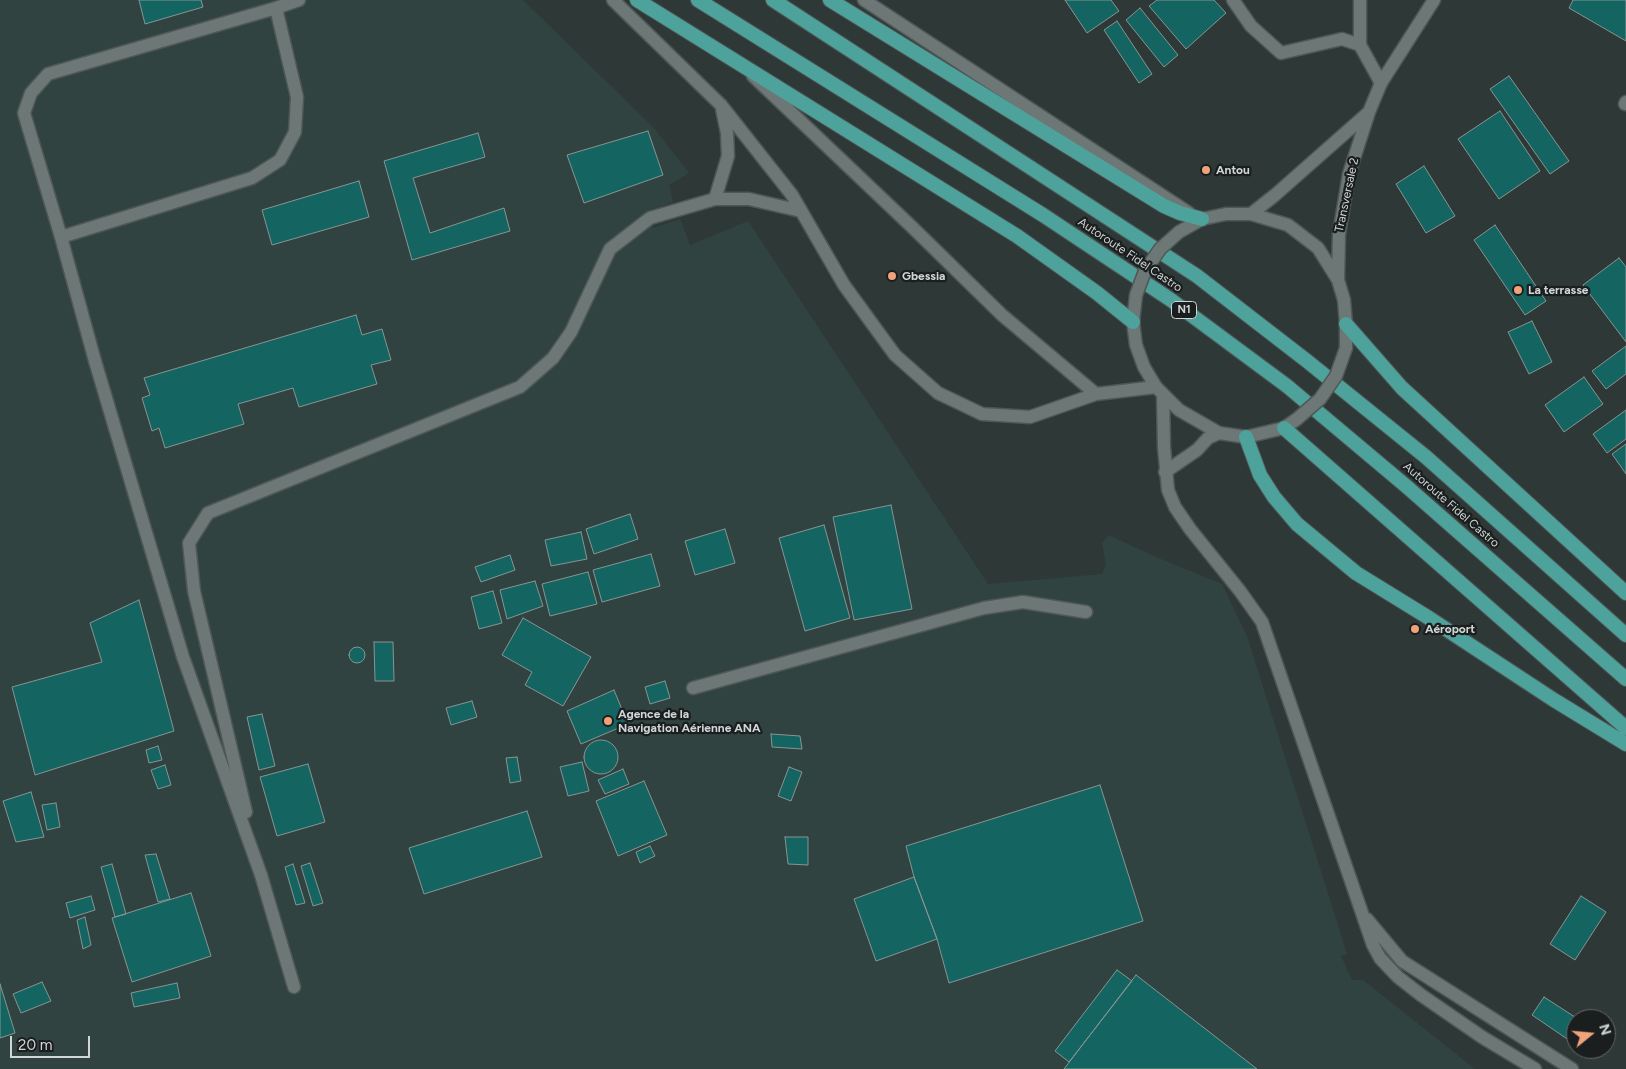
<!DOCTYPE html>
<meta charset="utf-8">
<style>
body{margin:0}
#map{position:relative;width:1626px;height:1069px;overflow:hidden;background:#2e3837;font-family:Figtree,sans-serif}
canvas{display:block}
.north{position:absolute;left:1566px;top:1009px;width:50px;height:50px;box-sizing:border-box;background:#1a1e1e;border:1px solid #636867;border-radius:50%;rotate:73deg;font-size:14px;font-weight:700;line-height:20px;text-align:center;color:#d0d6d5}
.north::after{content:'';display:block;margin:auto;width:18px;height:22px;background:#f0a27a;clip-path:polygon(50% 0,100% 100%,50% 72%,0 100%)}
.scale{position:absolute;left:10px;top:1036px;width:80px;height:22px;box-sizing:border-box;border:2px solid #d0d6d5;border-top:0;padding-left:6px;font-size:15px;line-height:18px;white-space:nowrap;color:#d0d6d5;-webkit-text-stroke:4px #1a1e1e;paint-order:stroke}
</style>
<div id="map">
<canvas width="1626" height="1069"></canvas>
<div class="north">N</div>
<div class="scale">20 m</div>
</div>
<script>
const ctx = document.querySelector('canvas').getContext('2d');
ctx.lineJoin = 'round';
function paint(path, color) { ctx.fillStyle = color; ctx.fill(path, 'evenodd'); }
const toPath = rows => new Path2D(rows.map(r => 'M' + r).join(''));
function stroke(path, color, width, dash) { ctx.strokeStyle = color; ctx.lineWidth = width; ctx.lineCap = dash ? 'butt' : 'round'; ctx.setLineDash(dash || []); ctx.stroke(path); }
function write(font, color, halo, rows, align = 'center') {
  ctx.font = font + ' Figtree,sans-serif'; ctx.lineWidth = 4.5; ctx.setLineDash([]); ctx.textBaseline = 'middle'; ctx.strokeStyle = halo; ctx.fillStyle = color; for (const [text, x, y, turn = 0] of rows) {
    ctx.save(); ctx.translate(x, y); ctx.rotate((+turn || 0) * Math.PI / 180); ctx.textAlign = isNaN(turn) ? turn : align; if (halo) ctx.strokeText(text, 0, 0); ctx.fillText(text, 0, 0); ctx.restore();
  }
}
paint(toPath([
 [0,0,523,0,654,128,689,173,669,185,673,202,648,211,653,228,680,219,690,245,748,221,988,584,1102,574,1106,565,1102,543,1109,535,1156,557,1222,584,1247,636,1347,954,1341,956,1352,980,1363,980,1475,1069,0,1069]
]), '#314341');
const building = toPath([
 [139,0,201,0,203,7,145,24,139,0],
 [1065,0,1111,0,1119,11,1087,33,1065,0],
 [1157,0,1214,0,1226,13,1186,49,1149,6,1157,0],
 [1573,0,1626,0,1626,41,1569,8,1573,0],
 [1140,8,1178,55,1164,67,1126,20,1140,8],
 [1117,21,1152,74,1139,83,1104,30,1117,21],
 [1509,76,1569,161,1550,174,1490,89,1509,76],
 [1500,111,1540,171,1499,199,1458,139,1500,111],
 [648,131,663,175,584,203,567,155,648,131],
 [478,133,485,157,413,178,430,233,504,208,510,231,412,260,384,161,478,133],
 [1424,166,1455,216,1426,233,1396,184,1424,166],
 [359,181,369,217,272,245,262,210,359,181],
 [1495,225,1546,301,1525,315,1474,240,1495,225],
 [1619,258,1626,267,1626,342,1583,285,1619,258],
 [356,315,362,335,382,329,391,360,371,365,377,384,299,407,293,388,238,404,244,424,165,448,159,428,152,431,142,398,150,395,144,378,356,315],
 [1532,321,1552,362,1529,374,1508,332,1532,321],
 [1626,346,1626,374,1606,389,1592,371,1626,346],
 [1584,377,1603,404,1564,432,1545,405,1584,377],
 [1626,410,1626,439,1607,453,1593,434,1626,410],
 [1626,444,1626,474,1612,454,1626,444],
 [891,505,912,609,854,620,833,517,891,505],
 [630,514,638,539,594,554,586,529,630,514],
 [824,525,850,618,805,631,779,538,824,525],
 [725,529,735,563,695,575,685,541,725,529],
 [581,532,587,559,551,566,545,540,581,532],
 [651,554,660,586,602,602,593,570,651,554],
 [510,555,515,570,481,582,475,567,510,555],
 [588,572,597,604,550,616,542,584,588,572],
 [535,581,543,606,507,619,500,590,535,581],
 [493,591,502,623,479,629,471,597,493,591],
 [139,600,174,731,35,775,12,687,102,662,90,623,139,600],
 [523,618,591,657,563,706,525,685,532,672,502,655,523,618],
 [374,642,393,642,394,681,375,681,374,642],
 '349 655a8 8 0 1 1 16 0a8 8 0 1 1-16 0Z',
 [665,681,670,698,650,704,645,687,665,681],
 [614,690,628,724,581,744,567,711,614,690],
 [472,701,477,717,451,725,446,708,472,701],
 [262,714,275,766,259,770,247,717,262,714],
 [771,734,800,736,802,749,772,747,771,734],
 '584 757a17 17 0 1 1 34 0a17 17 0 1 1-34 0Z',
 [158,746,162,760,149,763,146,750,158,746],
 [517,757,521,781,510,783,506,758,517,757],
 [582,762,589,791,568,796,560,767,582,762],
 [308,764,325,822,277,836,260,777,308,764],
 [165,765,171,785,158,789,151,770,165,765],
 [789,767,802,772,791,801,778,796,789,767],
 [623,769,629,784,605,794,598,780,623,769],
 [644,781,667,835,618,856,596,801,644,781],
 [1100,785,1143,921,949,983,937,939,914,877,906,846,1100,785],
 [31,792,44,837,16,842,3,801,31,792],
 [56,803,60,827,47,830,42,805,56,803],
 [527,811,542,857,424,894,409,848,527,811],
 [785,837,808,837,808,865,788,864,785,837],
 [650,846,655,856,640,863,636,852,650,846],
 [156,854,170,899,158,902,145,855,156,854],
 [310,863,323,903,313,906,301,866,310,863],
 [112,864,126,914,115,917,101,867,112,864],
 [293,864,305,903,296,905,285,867,293,864],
 [914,877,937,939,876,961,854,899,914,877],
 [191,893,211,956,132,982,112,918,191,893],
 [91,896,95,910,70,918,66,903,91,896],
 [1581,896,1606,912,1575,960,1550,944,1581,896],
 [85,917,91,945,83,949,77,920,85,917],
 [1117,970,1132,981,1069,1062,1055,1051,1117,970],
 [1136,975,1257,1069,1064,1069,1136,975],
 [42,982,51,1001,21,1013,13,994,42,982],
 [177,983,180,998,134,1007,131,993,177,983],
 [0,984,15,1033,0,1038,0,984],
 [1544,997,1578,1019,1576,1019,1576,1045,1532,1015,1544,997],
 [1582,1049,1601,1049,1595,1058,1582,1049]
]);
paint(building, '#146561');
stroke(building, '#889492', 1);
const service = toPath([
 [613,0,721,105,792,195,844,285,895,355,938,393,982,414,1030,417,1096,394,1156,387],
 [753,76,912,227,1002,315,1096,394],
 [1625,104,1626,102],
 [715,199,728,156,727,133,722,109],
 [61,237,252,178,280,160,295,132,297,97,276,8],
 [693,688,984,608,1023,602,1086,612],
 [246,812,194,591,189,543,208,513,520,387,553,358,571,332,610,249,650,218,715,199,749,199,801,211],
 [294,987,261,875,183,657,95,361,61,237,24,113,31,93,48,74,276,8,299,0]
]);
const minor = toPath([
 [864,0,1189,213],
 [1233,0,1251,26,1281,53,1342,39,1360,45],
 [1360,0,1360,45,1381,83],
 [1163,395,1164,447,1168,490,1175,507,1190,529,1240,591,1262,622,1373,945,1380,958,1398,977,1421,995,1482,1037,1535,1069],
 [1165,472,1197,450,1208,438,1219,433],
 [1367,919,1402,961,1572,1069]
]);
const secondary = toPath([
 [1251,214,1275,195,1369,112],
 [1179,232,1202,219,1226,214,1251,214,1288,225,1318,248,1338,280,1344,300,1346,324,1346,348],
 [1338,280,1339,234,1349,174,1369,112,1381,83,1434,0],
 [1136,295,1133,322,1136,345,1144,367,1156,387,1179,410,1219,433,1246,437,1284,428,1297,419]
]);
const trunk = toPath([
 [637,0,1017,236,1097,293,1133,322],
 [698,0,1043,215,1171,300,1287,386,1406,486,1626,679],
 [773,0,1197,276,1307,361,1426,457,1626,635],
 [830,0,1164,206,1180,213,1202,219],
 [1346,324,1402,388,1626,593],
 [1284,428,1626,728],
 [1246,437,1260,475,1274,497,1297,524,1356,573,1429,618,1554,700,1626,744]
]);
stroke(service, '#4e5756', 15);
stroke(minor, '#4e5756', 15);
stroke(secondary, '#4e5756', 15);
stroke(trunk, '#4e5756', 16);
stroke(service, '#6c7776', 12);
stroke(minor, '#6c7776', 12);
stroke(secondary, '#6c7776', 12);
stroke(trunk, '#4ea29c', 14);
const secondaryBridge = toPath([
 [1136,295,1145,271,1160,249,1179,232],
 [1297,419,1320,399,1336,376,1346,348]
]);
stroke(secondaryBridge, '#4e5756', 15, []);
stroke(secondaryBridge, '#6c7776', 12);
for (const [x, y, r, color] of [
 [1206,170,5,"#f0a27a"],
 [892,276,5,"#f0a27a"],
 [1518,290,5,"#f0a27a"],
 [1415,629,5,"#f0a27a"],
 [608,721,5,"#f0a27a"]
]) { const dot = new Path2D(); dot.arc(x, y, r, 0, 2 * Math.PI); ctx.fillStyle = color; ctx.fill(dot); stroke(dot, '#1a1e1e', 2); }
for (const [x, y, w] of [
 [1184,310,25]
]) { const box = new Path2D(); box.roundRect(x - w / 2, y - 8.5, w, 17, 4); ctx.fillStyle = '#1a1e1e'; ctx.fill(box); stroke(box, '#d0d6d5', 1); }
write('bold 11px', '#d0d6d5', null, [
 ["N1",1184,310]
]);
write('bold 12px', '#d0d6d5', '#1a1e1e', [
 ["Antou",1216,170],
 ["Gbessia",902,276],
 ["La terrasse",1528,290],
 ["Aéroport",1425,629],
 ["Agence de la",618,714],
 ["Navigation Aérienne ANA",618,728]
], 'left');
write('12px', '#d0d6d5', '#1a1e1e', [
 ["Transversale 2",1347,195,-78],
 ["Autoroute Fidel Castro",1130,255,34],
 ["Autoroute Fidel Castro",1451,505,41]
]);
</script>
